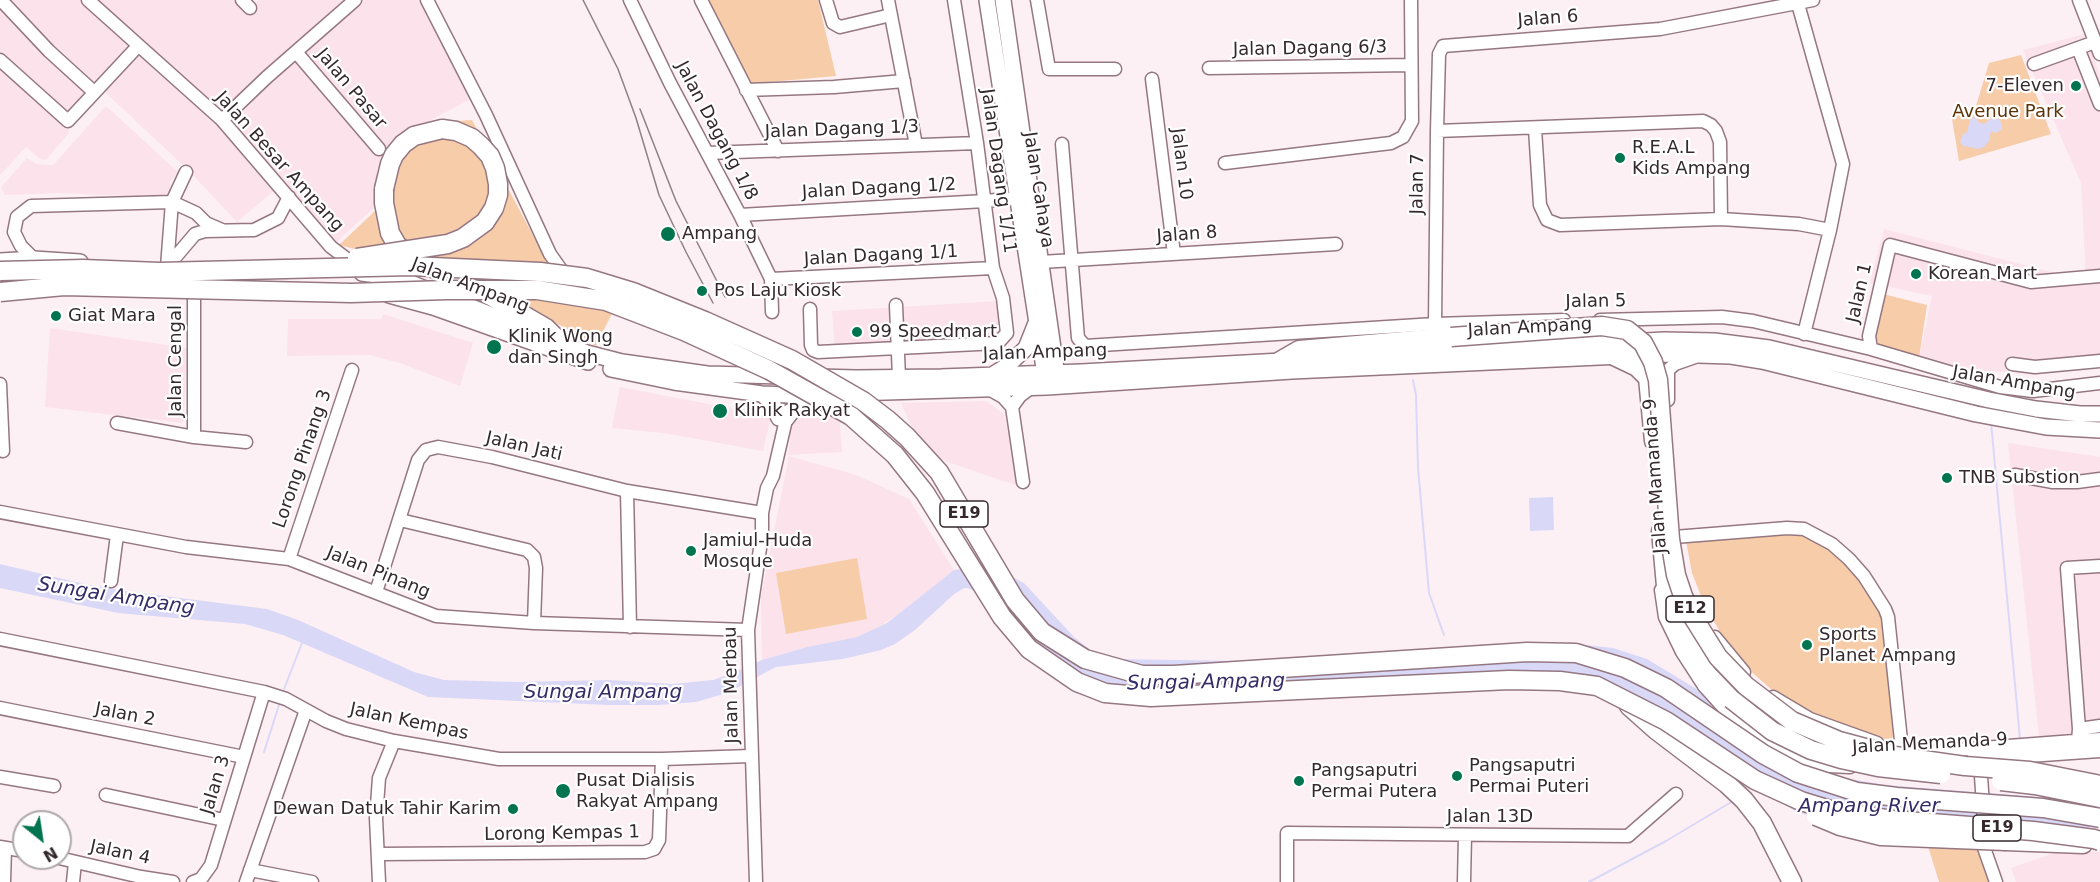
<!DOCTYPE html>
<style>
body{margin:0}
#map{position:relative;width:2100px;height:882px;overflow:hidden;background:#fdf0f4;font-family:"DejaVu Sans",sans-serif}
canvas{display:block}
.north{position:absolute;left:12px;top:810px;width:60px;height:60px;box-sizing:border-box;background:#fff;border:2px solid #aea9ab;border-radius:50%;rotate:150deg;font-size:16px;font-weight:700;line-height:24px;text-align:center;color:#35292e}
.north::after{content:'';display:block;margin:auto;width:21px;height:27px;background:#00744e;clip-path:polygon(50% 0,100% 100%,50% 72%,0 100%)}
</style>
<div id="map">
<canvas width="2100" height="882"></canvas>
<div class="north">N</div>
</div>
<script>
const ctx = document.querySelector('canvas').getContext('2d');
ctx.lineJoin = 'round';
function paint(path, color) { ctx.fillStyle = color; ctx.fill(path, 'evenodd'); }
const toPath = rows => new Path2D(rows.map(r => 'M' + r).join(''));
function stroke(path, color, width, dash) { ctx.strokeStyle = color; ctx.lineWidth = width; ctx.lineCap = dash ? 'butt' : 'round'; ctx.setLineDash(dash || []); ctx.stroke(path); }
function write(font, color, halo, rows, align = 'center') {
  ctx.font = font + ' "DejaVu Sans",sans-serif'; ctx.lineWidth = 4.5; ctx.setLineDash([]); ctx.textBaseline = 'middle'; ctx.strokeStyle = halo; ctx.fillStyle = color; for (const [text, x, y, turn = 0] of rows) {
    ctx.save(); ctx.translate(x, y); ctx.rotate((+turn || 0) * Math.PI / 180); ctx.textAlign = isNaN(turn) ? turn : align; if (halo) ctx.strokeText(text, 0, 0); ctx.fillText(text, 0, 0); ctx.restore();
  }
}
paint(toPath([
 [7,0,249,0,254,4,259,0,418,0,471,99,425,123,390,148,377,170,376,206,328,250,276,189,237,222,188,170],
 [0,3,91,93,67,125,69,133,46,160,40,159,26,147,0,175],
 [2085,34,2100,75,2100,365,2033,373,1917,368,1932,296,1870,283,1884,229,2086,281,2081,183,2023,50],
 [106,106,179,173,170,181,170,198,60,193,5,195,1,187,27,158,36,164,53,165],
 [1000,301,1004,332,997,340,835,350,832,311],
 [383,314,473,343,460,386,400,363,370,355,287,356,288,319,381,319],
 [50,328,188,348,183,423,45,407],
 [620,387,771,416,763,451,664,433,612,428],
 [986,401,1004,414,1018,486,924,454,901,403],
 [839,414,842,452,788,455,792,424,804,416],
 [2008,443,2100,457,2100,729,2039,737],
 [789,456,856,475,909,499,954,570,897,615,871,632,857,637,807,647,762,660,761,596],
 [2069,848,2100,852,2100,882,2016,882,2011,868]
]), '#fbe2eb');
paint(toPath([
 [708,0,818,0,836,76,748,84],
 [2021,55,2051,134,1959,161,1951,113,1976,106,1989,63],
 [472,120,539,247,562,283,620,297,596,346,485,282,339,245,377,209,383,167,443,122],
 [1883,294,1927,305,1919,358,1880,347,1873,332],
 [1792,533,1810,536,1827,544,1860,575,1883,618,1894,736,1890,741,1864,737,1788,704,1748,669,1723,637,1705,606,1692,573,1686,541],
 [857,558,867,619,786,634,776,573],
 [1975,838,1990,882,1939,882,1928,846]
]), '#f7cca9');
paint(toPath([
 [1975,116,1978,122,1984,124,1993,117,1999,119,2002,125,2002,129,1996,133,1991,131,1989,141,1984,147,1979,149,1963,146,1960,142,1963,134,1967,132,1970,120],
 [1553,497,1554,530,1530,531,1529,498],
 [0,564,80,583,125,591,267,609,298,620,414,672,444,680,516,682,610,680,672,684,713,680,728,675,762,660,807,647,857,637,887,623,954,570,988,565,1024,583,1074,637,1093,652,1116,659,1428,664,1586,645,1613,648,1647,659,1695,688,1754,739,1798,766,1833,776,1885,785,2064,799,2100,805,2100,827,2045,829,1830,822,1795,811,1756,787,1677,724,1562,683,1170,706,1108,703,1075,693,1061,683,1037,661,980,594,968,588,964,588,953,595,915,630,895,644,881,650,843,659,776,667,727,693,696,702,658,705,609,705,428,697,283,635,245,624,118,613,0,588]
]), '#d9d8f7');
stroke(toPath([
 [1413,380,1416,395,1418,468,1429,593,1444,635],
 [1991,422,2020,739],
 [284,689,302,643],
 [264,752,279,705],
 [1589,882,1666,841,1733,801]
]), '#d9d8f7', 2);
const minor = toPath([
 [1,0,49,51,94,92],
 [88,0,222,120,331,247,359,268],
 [242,0,250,8],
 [427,0,486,115,550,254,562,271,569,275],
 [630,0,670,83,740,215,771,279,772,312],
 [701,0,778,151],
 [826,0,833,23,840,27,891,15],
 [888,0,916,145],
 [1037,0,1049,69,1115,69],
 [2079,0,2100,54],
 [1798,4,1843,164,1830,230,1804,334],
 [2078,48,2100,104],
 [296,52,379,149],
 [0,60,68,121,138,46],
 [2034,64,2095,42],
 [1209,68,1411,65],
 [1152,79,1174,254],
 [746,90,834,87,904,81],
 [222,120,267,77,355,0],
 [1535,129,1540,205,1547,220,1560,225,1721,219,1799,224,1830,230],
 [1437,131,1703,121,1711,125,1716,131,1720,142,1721,219],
 [1062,144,1078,338,1085,346,1435,324,1564,320],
 [708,153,977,143],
 [1225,163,1391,143,1403,137,1412,121,1411,0],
 [740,215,985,201,1019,198],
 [34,259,21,246,14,232,17,217,31,206,172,202,196,213,206,223,222,230],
 [1041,262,1336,244],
 [167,267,195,234,205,231,254,230,278,218,289,197],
 [167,267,172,202,186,172],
 [771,279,993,268],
 [896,305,899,378],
 [810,309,811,345,813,350,818,352,998,343,1007,333,1003,298,993,268,977,143,954,0],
 [1600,320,1722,317,1753,321,1871,349,2000,387,2033,391,2100,383],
 [1435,324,1437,131,1439,54,1443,46,1660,29,1813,0],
 [1871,349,1869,336,1890,245,2031,282,2100,276],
 [2012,364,2035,367,2100,361],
 [0,384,3,451],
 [987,388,1003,397,1012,407],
 [1668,400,1668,370,1675,364,1695,357],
 [117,423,194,437,246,442],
 [194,437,194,285],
 [2015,475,2053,482,2077,482,2100,479],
 [1023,482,1012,407,1020,396,1032,387],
 [627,491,630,627],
 [0,512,186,547,289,559,436,616,534,623,748,630],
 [400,520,527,550,534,557,536,568,534,623],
 [1674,537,1787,528,1804,529,1832,544,1849,559,1864,576,1885,609,1888,617,1902,750,1908,760],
 [289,559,352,370],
 [111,581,117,535],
 [1661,590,1665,617,1682,652,1704,686,1732,717,1763,739,1797,757,1828,766,1850,767],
 [376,592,418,460,426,450,438,447,492,457,627,491,762,513],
 [1715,637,1744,672],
 [0,639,264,692,286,699,326,721,346,729,394,741,499,759,662,759,751,756],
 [1773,697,1810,719,1877,743],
 [0,708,244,757],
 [2079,729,2100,726],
 [2078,741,2079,729,2067,568,2100,566],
 [1917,753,2100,739],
 [1972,760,2100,751],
 [1980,761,1985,835,1983,845,1996,882],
 [0,777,54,786],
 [106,795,224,820],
 [0,847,24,851],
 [379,854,645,852,654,849,659,840,662,759],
 [59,858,141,877,173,882],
 [250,870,312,882],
 [4,882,5,848],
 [73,882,75,862],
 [193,882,201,879,211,865,264,692],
 [246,882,306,710],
 [379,882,376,818,379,778,394,741],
 [756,882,748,630,762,535,762,513,767,488,773,476,788,411],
 [1287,882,1287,833,1628,836,1676,794],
 [1464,882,1465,835]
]);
const major = toPath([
 [987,0,1046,381],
 [1003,0,1058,383],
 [0,261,34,259,80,262],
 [362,273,398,278,587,353,622,362,707,374,856,378,941,377,1081,372,1664,340,1714,341,1769,348,1989,400,2036,409,2080,414,2100,414],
 [389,295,433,307,588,362],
 [611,369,674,382,762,394,789,395,1047,387,1292,371,1665,354,1731,356,1762,361,1976,414,2046,427,2100,430],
 [994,374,1007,366,1026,348,1036,323],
 [762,394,772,403,779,418],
 [786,419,800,401,810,394]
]);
const highway = toPath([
 [384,189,384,203,390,233,397,245,412,259,470,284,546,328,559,341],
 [1614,356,1637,367,1648,378,1654,441],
 [1280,361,1299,350,1451,337],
 [1661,531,1666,586,1684,636,1707,674,1731,699],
 [1629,706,1656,730,1727,784,1744,800,1762,823,1792,882],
 [2006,841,2083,844]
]);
stroke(minor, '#957782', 15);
stroke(major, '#957782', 18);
stroke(highway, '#957782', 21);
stroke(minor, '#fff', 12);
stroke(major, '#fff', 15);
stroke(highway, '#fff', 18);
stroke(toPath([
 [583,0,618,69,636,118,659,195,686,252,713,303],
 [640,109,676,201,725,297]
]), '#8d8185', 1.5);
const highwayBridge = toPath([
 [357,258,448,244,463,238,485,222,494,208,498,195,498,184,495,168,490,156,481,146,472,138,456,131,442,129,414,136,403,144,394,155,390,164,384,189],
 [0,271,83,269,159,272,411,266,540,272,587,278,633,292,705,321,792,360,863,401,888,420,907,437,939,472,1015,600,1042,632,1085,659,1142,675,1174,675,1527,652,1576,653,1625,668,1666,688,1763,754,1798,773,1857,792,1897,797,2043,808,2100,818],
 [0,292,64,286,351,293,447,290,537,290,606,301,684,331,769,370,851,416,895,455,925,493,1002,617,1029,649,1077,682,1105,693,1151,697,1509,680,1560,681,1597,686,1666,721,1755,780,1801,801,1837,812,1893,820,2033,831,2094,839,2100,841],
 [1451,337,1602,326,1627,330,1643,343,1653,362,1658,380,1670,539,1676,575,1683,596,1693,617,1718,657,1746,686,1792,721,1839,741,1895,756,1965,766,2030,771,2100,785],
 [1731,699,1772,731,1811,750,1841,759,1878,767,1941,774],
 [2001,781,2035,785,2100,798],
 [1816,816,1840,826,1881,836,2006,841]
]);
stroke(highwayBridge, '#957782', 21, []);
stroke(highwayBridge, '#fff', 18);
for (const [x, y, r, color] of [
 [2076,86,6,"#00744e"],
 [1620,158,6,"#00744e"],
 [668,234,8,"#00744e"],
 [1916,274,6,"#00744e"],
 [702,291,6,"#00744e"],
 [56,316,6,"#00744e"],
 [857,332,6,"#00744e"],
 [494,347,8,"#00744e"],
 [720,411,8,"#00744e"],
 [1947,478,6,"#00744e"],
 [691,551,6,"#00744e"],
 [1807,645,6,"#00744e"],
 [1457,776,6,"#00744e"],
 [1299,781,6,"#00744e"],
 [563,791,8,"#00744e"],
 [513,809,6,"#00744e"]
]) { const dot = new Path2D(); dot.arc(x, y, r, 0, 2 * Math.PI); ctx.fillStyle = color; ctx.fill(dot); stroke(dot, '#fff', 2); }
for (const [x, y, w] of [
 [964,514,48],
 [1690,609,48],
 [1997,828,48]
]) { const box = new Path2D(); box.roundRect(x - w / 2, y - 13, w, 26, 4.5); ctx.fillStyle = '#fff'; ctx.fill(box); stroke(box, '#35292e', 1.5); }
write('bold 16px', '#35292e', null, [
 ["E19",964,514],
 ["E12",1690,609],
 ["E19",1997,828]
]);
write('18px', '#35292e', '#fff', [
 ["Jalan 6",1548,19,-4],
 ["Jalan Dagang 6/3",1310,49,-1],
 ["Jalan Pasar",351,89,50],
 ["Jalan Dagang 1/3",842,130,-2],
 ["Jalan Dagang 1/8",716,131,62],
 ["Jalan Besar Ampang",279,162,48],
 ["Jalan 10",1181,164,83],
 ["Jalan Dagang 1/11",998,171,82],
 ["Jalan 7",1418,184,-89],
 ["Jalan Dagang 1/2",879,189,-3],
 ["Jalan Cahaya",1038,190,81],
 ["Jalan 8",1187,235,-4],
 ["Jalan Dagang 1/1",881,256,-3],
 ["Jalan Ampang",470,286,21],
 ["Jalan 1",1860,293,-77],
 ["Jalan 5",1596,302,-1],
 ["Jalan Ampang",1530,328,-3],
 ["Jalan Ampang",1045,353,-2],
 ["Jalan Cengal",176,361,-90],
 ["Jalan Ampang",2014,383,10],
 ["Jalan Jati",524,447,13],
 ["Lorong Pinang 3",303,459,-71],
 ["Jalan Mamanda 9",1656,476,-94],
 ["Jalan Pinang",378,573,22],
 ["Jalan Merbau",732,685,-91],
 ["Jalan 2",125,715,11],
 ["Jalan Kempas",409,722,12],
 ["Jalan Memanda 9",1930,744,-3],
 ["Jalan 3",216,785,-73],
 ["Jalan 13D",1490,817],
 ["Lorong Kempas 1",562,834,-1],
 ["Jalan 4",120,853,12]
]);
write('18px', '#35292e', '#fff', [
 ["7-Eleven",2064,86,"right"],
 ["R.E.A.L",1632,148],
 ["Kids Ampang",1632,169],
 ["Ampang",682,234],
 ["Korean Mart",1928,274],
 ["Pos Laju Kiosk",714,291],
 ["Giat Mara",68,316],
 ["99 Speedmart",869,332],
 ["Klinik Wong",508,337],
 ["dan Singh",508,358],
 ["Klinik Rakyat",734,411],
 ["TNB Substion",1959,478],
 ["Jamiul-Huda",703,541],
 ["Mosque",703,562],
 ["Sports",1819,635],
 ["Planet Ampang",1819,656],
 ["Pangsaputri",1469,766],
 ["Permai Puteri",1469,787],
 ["Pangsaputri",1311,771],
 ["Permai Putera",1311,792],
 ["Pusat Dialisis",576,781],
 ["Rakyat Ampang",576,802],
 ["Dewan Datuk Tahir Karim",501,809,"right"]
], 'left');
write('18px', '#5b3307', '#fff', [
 ["Avenue Park",2008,112]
]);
write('italic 20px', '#352c67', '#fff', [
 ["Sungai Ampang",116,597,9],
 ["Sungai Ampang",1206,683,-1],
 ["Sungai Ampang",603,693],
 ["Ampang River",1869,807]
]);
</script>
